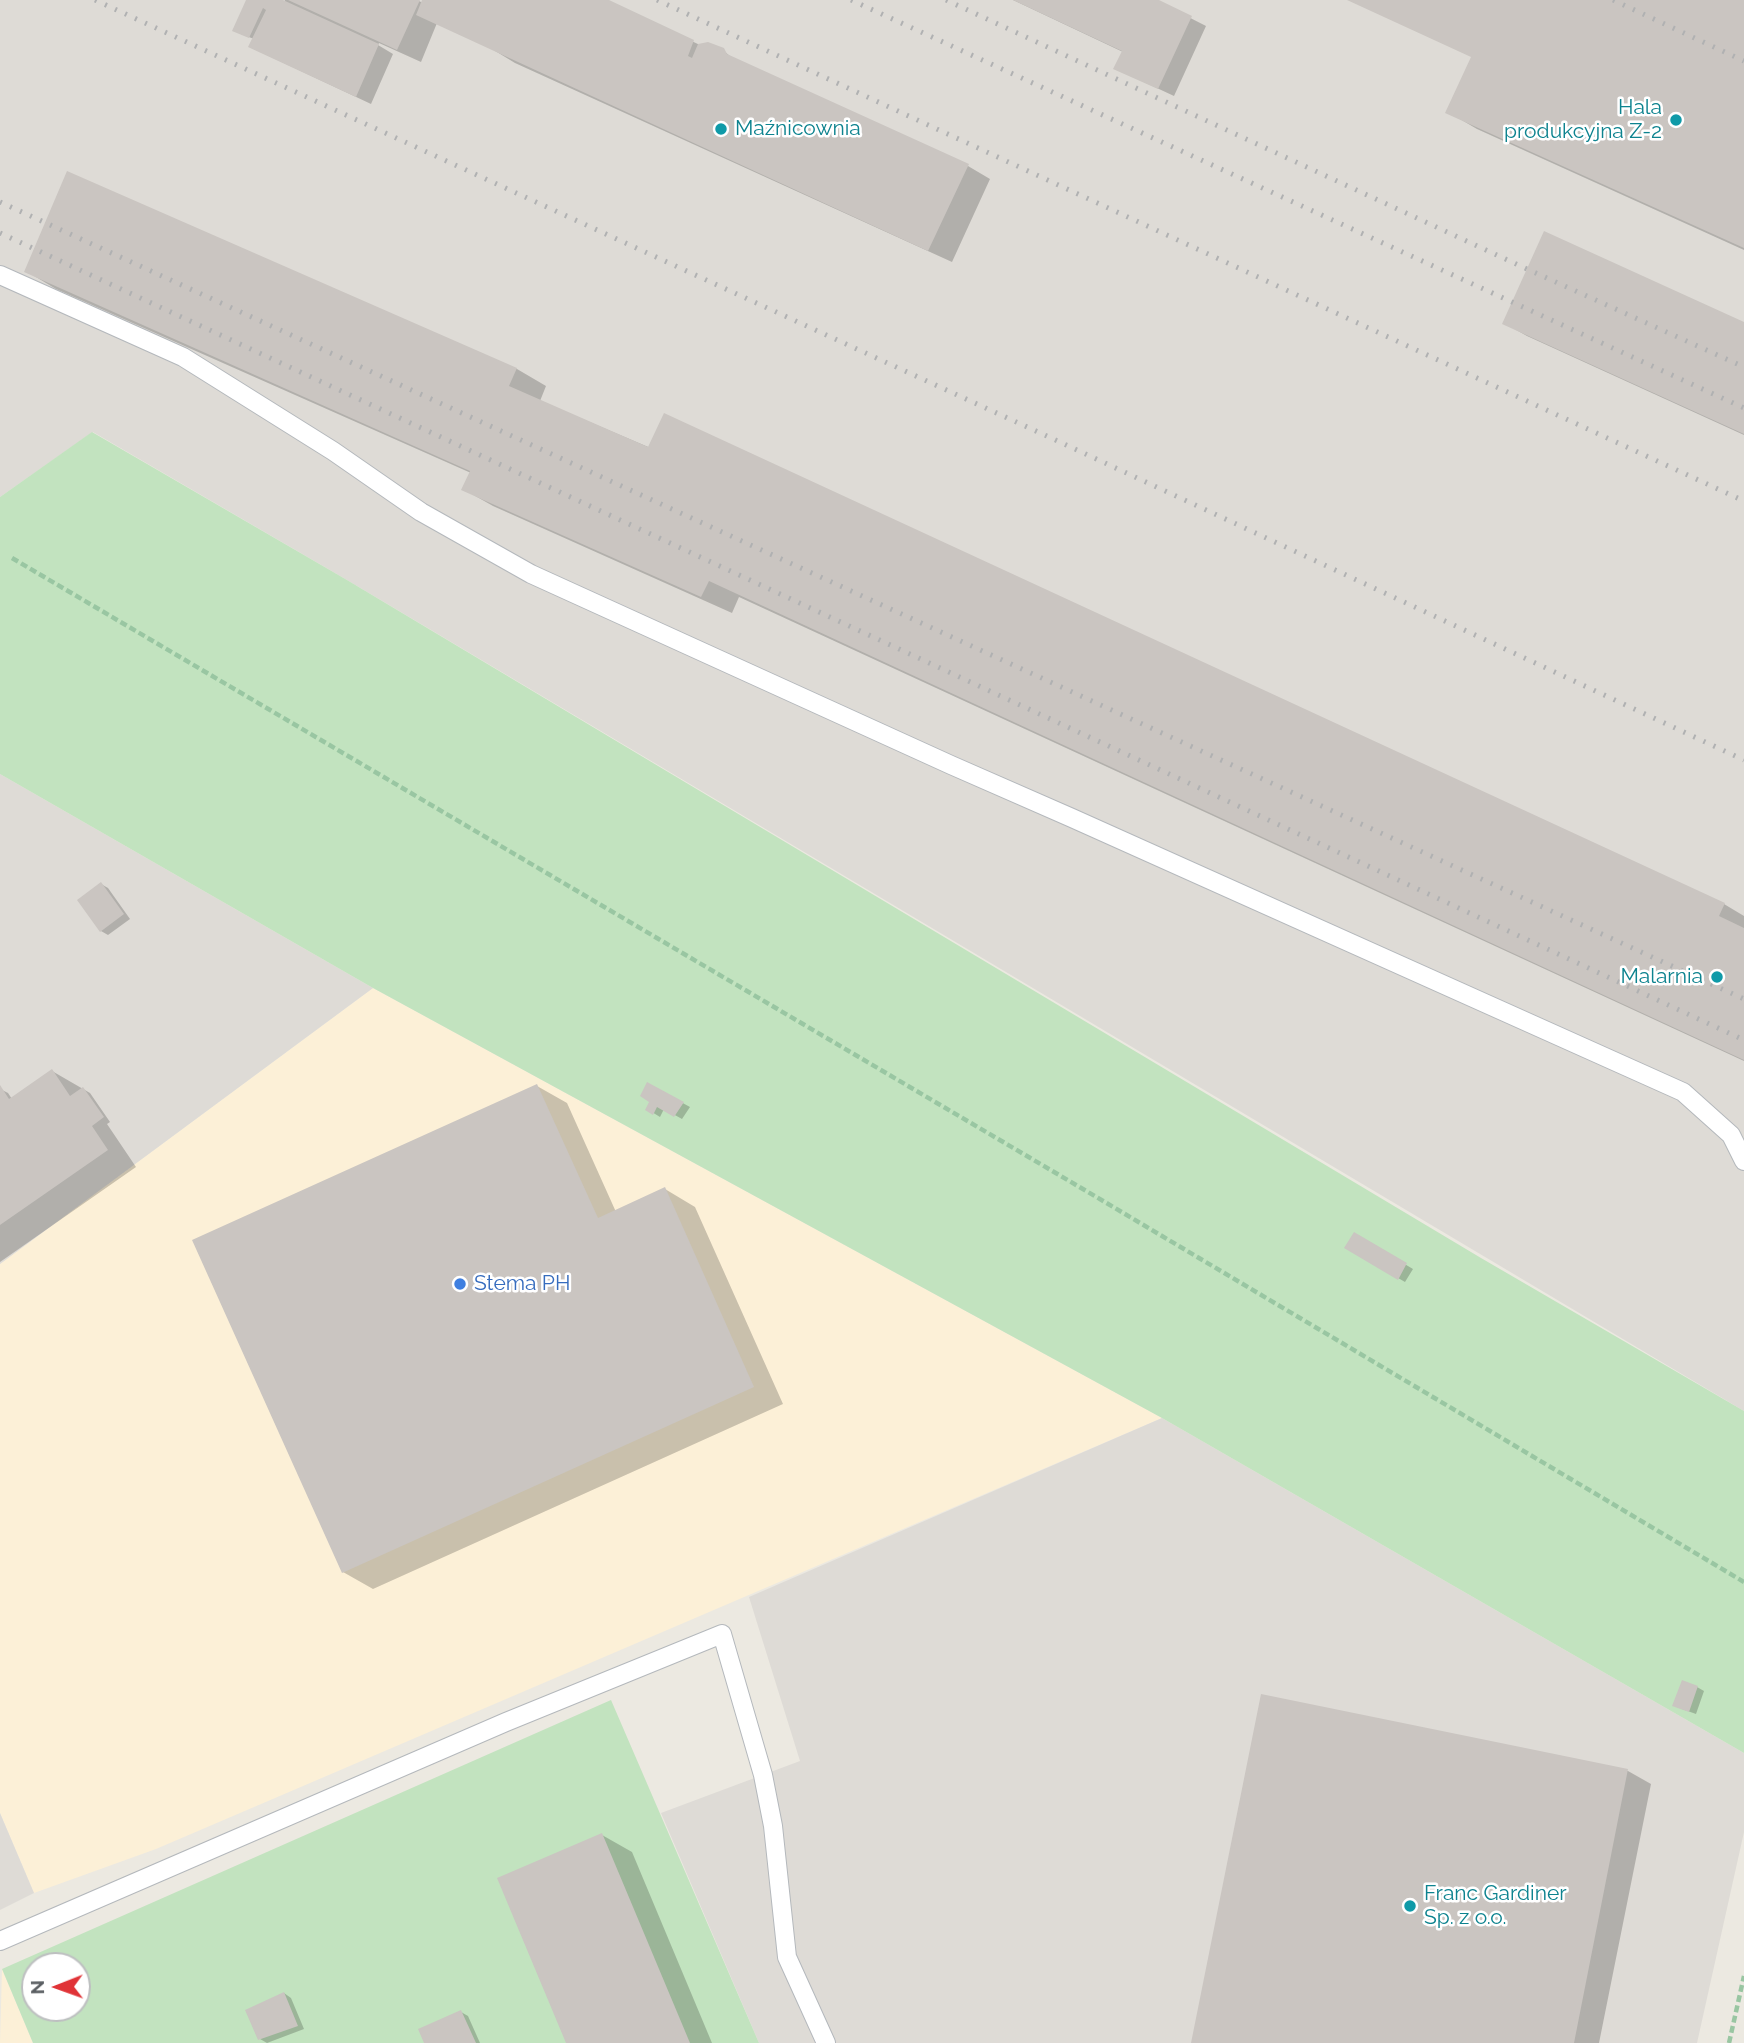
<!DOCTYPE html>
<html>
<head>
<meta charset="utf-8">
<style>
	body { margin:0 }
	#map { position:relative; width:1744px; height:2043px; overflow:hidden; background:#ece9e1; font-family:Raleway,sans-serif }
	canvas { display:block }
	.north { position:absolute; left:21px; top:1952px; width:70px; height:70px; box-sizing:border-box; background:#fff; border:2px solid #bdbfc0; border-radius:50%; rotate:269deg; font-size:19px; font-weight:700; line-height:28px; text-align:center; color:#5a5e62 }
	.north::after { content:''; display:block; margin:auto; width:24px; height:32px; background:#e03337; clip-path:polygon(50% 0,100% 100%,50% 72%,0 100%) }
</style>
</head>
<body>
<div id="map">
<canvas width="1744" height="2043"></canvas>
<div class="north">N</div>
</div>
<script>
const c = document.querySelector('canvas').getContext('2d');
c.lineJoin = 'round';
function paint(path, color) { c.fillStyle = color; c.fill(path, 'evenodd'); }
const poly = rows => new Path2D(rows.map(r => 'M' + r).join(''));
function trace(path, color, width, dash) { c.strokeStyle = color; c.lineWidth = width; c.lineCap = dash ? 'butt' : 'round'; c.setLineDash(dash || []); c.stroke(path); }
function write(font, color, halo, rows, align = 'center') {
  c.font = font + ' Raleway,sans-serif'; c.lineWidth = 5; c.setLineDash([]); c.textBaseline = 'middle'; c.strokeStyle = halo; c.fillStyle = color; for (const [text, x, y, turn = 0] of rows) {
    c.save(); c.translate(x, y); c.rotate((+turn || 0) * Math.PI / 180); c.textAlign = isNaN(turn) ? turn : align; if (halo) c.strokeText(text, 0, 0); c.fillText(text, 0, 0); c.restore();
  }
}
paint(poly([
	[373,988,1162,1418,156,1849,34,1893,0,1813,0,1264],
	[2,1969,33,2043,0,2043]
]), '#fcf0d7');
paint(poly([
	[0,0,1744,0,1744,1411,347,580,93,432,0,497],
	[0,774,373,988,0,1264],
	[1162,1418,1744,1753,1744,1832,1697,2043,759,2043,661,1813,800,1761,749,1597],
	[0,1813,34,1893,0,1910]
]), '#dedbd6');
paint(poly([
	[92,432,347,580,1481,1258,1744,1411,1744,1753,1162,1418,373,988,0,774,0,497],
	[611,1700,759,2043,33,2043,2,1969],
	[35,1966,77,1966,77,2008,35,2008]
]), '#c2e3bf');
paint(poly([
	[248,0,278,0,284,3,285,0,417,0,423,3,425,0,604,0,700,45,723,50,733,59,968,166,990,179,952,262,515,63,492,49,437,23,421,62,379,43,378,45,393,54,371,104,250,47,254,39,241,34],
	[1013,0,1155,0,1206,26,1174,96,1116,69,1123,52],
	[1349,0,1744,0,1744,250,1477,129,1448,112,1473,57],
	[68,173,517,369,546,386,540,401,1724,904,1744,916,1744,1061,739,597,732,613,493,506,463,489,471,473,56,289,26,271],
	[1504,323,1744,324,1744,435,1527,336],
	[101,884,108,888,130,919,108,935,101,931],
	[52,1071,90,1093,110,1122,107,1124,136,1167,0,1262,0,1089,8,1093,12,1099],
	[648,1084,690,1107,682,1119,664,1109,660,1117,647,1109,651,1101],
	[537,1086,567,1103,616,1212,665,1189,695,1207,783,1404,373,1589,343,1572],
	[1354,1234,1413,1269,1405,1282,1346,1248],
	[1697,1687,1704,1691,1696,1714,1682,1709],
	[1262,1696,1628,1771,1651,1784,1599,2043,1193,2043],
	[602,1835,632,1852,712,2043,567,2043],
	[284,1993,291,1998,304,2029,267,2043,260,2039],
	[461,2012,468,2016,480,2043,426,2043]
]), '#0003');
paint(poly([
	[246,0,283,0,379,44,356,97,248,47,266,10,263,8,249,38,232,31],
	[288,0,420,0,397,50],
	[422,0,609,0,694,40,688,56,692,58,698,44,708,42,724,48,727,54,969,164,928,251,416,15],
	[1013,0,1159,0,1192,16,1158,89,1113,69,1122,51],
	[1347,0,1744,0,1744,248,1445,113,1471,57],
	[67,171,517,368,509,386,648,447,664,413,1725,903,1719,916,1744,928,1744,1060,709,581,701,597,461,490,470,471,24,272],
	[1544,231,1744,322,1744,434,1502,324],
	[101,882,124,914,100,932,77,900],
	[52,1069,70,1096,83,1087,104,1117,92,1126,108,1150,0,1225,0,1085,9,1099],
	[647,1082,684,1102,674,1117,657,1107,653,1115,645,1110,649,1102,640,1096],
	[537,1084,598,1218,665,1187,754,1387,342,1573,192,1240],
	[1354,1232,1407,1263,1398,1280,1344,1248],
	[1682,1680,1698,1686,1689,1712,1672,1706],
	[1261,1694,1628,1769,1574,2043,1191,2043],
	[602,1833,690,2043,566,2043,497,1878],
	[284,1992,298,2026,258,2040,245,2010],
	[461,2010,476,2043,424,2043,418,2029]
]), '#cac5c1');
const service = poly([
	[0,275,183,357,333,451,421,512,531,574,951,765,1072,818,1683,1092,1731,1135,1744,1161],
	[0,1941,506,1722,722,1634,763,1775,773,1826,787,1957,826,2043]
]);
trace(service, '#b4b8bc', 20);
trace(poly([
	[12,558,1088,1192,1744,1582],
	[1729,2043,1744,1976]
]), '#99c6a2', 4.5, [7, 3.5]);
trace(service, '#fff', 18);
trace(poly([
	[95,0,1049,437,1744,760],
	[657,0,1744,501],
	[851,0,1744,408],
	[946,0,1527,269,1744,367],
	[1613,0,1744,61],
	[0,202,1744,999],
	[0,233,1744,1040]
]), '#b0b1b2', 5, [2, 9]);
for (const [x, y, r, color] of [
	[1676,120,7,"#0f9aa8"],
	[721,129,7,"#0f9aa8"],
	[1717,977,7,"#0f9aa8"],
	[460,1284,7,"#3f7fe0"],
	[1410,1906,7,"#0f9aa8"]
]) { const dot = new Path2D(); dot.arc(x, y, r, 0, 2 * Math.PI); c.fillStyle = color; c.fill(dot); trace(dot, '#fff', 2.5); }
write('21px', '#0d838f', '#fff', [
	["Hala",1662,108],
	["produkcyjna Z-2",1662,132],
	["Maźnicownia",735,129,"left"],
	["Malarnia",1703,977],
	["Franc Gardiner",1424,1894,"left"],
	["Sp. z o.o.",1424,1918,"left"]
], 'right');
write('21px', '#366cbe', '#fff', [
	["Stema PH",474,1284]
], 'left');
</script>
</body>
</html>
